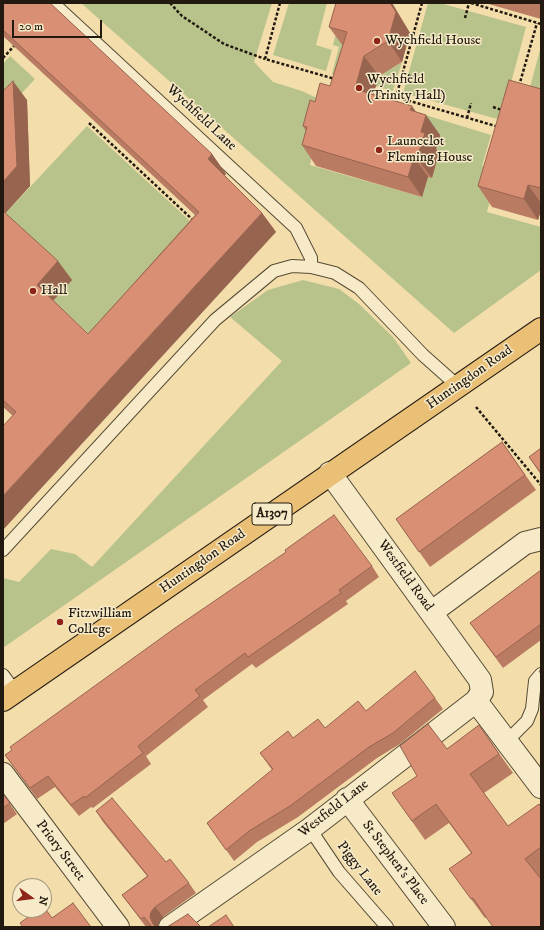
<!DOCTYPE html>
<html>
<head>
<meta charset="utf-8">
<style>
	body { margin:0 }
	#map { position:relative; width:544px; height:930px; overflow:hidden; background:#f3deab; font-family:"IM FELL DW Pica",serif }
	canvas { display:block }
	.frame { position:absolute; inset:0; border:4px solid #221a10; pointer-events:none }
	.north { position:absolute; left:12px; top:878px; width:40px; height:40px; box-sizing:border-box; background:#f7eac8; border:1px solid #a2977e; border-radius:50%; rotate:104deg; font-size:11px; font-weight:700; line-height:16px; text-align:center; color:#221a10 }
	.north::after { content:''; display:block; margin:auto; width:14px; height:18px; background:#8f2418; clip-path:polygon(50% 0,100% 100%,50% 72%,0 100%) }
	.scale { position:absolute; left:12px; top:20px; width:90px; height:18px; box-sizing:border-box; border:2px solid #221a10; border-top:0; padding-left:5px; font-size:12px; line-height:14px; white-space:nowrap; color:#221a10; -webkit-text-stroke:3px #f7eac8; paint-order:stroke }
</style>
</head>
<body>
<div id="map">
<canvas width="544" height="930"></canvas>
<div class="frame"></div>
<div class="north">N</div>
<div class="scale">20 m</div>
</div>
<script>
const c = document.querySelector('canvas').getContext('2d');
c.lineJoin = 'round';
function paint(path, color) { c.fillStyle = color; c.fill(path, 'evenodd'); }
const poly = rows => new Path2D(rows.map(r => 'M' + r).join(''));
function trace(path, color, width, dash) { c.strokeStyle = color; c.lineWidth = width; c.lineCap = dash ? 'butt' : 'round'; c.setLineDash(dash || []); c.stroke(path); }
function write(font, color, halo, rows, align = 'center') {
  c.font = font + ' "IM FELL DW Pica",serif'; c.lineWidth = 3; c.setLineDash([]); c.textBaseline = 'middle'; c.strokeStyle = halo; c.fillStyle = color; for (const [text, x, y, turn = 0] of rows) {
    c.save(); c.translate(x, y); c.rotate((+turn || 0) * Math.PI / 180); c.textAlign = isNaN(turn) ? turn : align; if (halo) c.strokeText(text, 0, 0); c.fillText(text, 0, 0); c.restore();
  }
}
paint(poly([
	[81,3,272,3,254,62,273,82,302,91,323,101,310,165,422,197,428,177,432,178,439,154,409,110,491,135,482,166,498,170,487,212,541,227,541,270,454,333],
	[289,3,327,3,316,45,332,50,326,71,273,55],
	[428,3,440,3,526,27,501,120,403,93],
	[336,33,382,65,392,68,402,62,393,91,332,74,339,47,333,45],
	[541,46,541,94,529,91],
	[10,56,35,79,8,108,3,104,3,64],
	[87,126,203,233,101,345,53,301,71,281,3,216],
	[303,280,339,289,359,304,393,337,411,363,3,648,3,578,19,582,51,549,75,554,92,567,282,361,230,317,268,290]
]), '#b8c28b');
const lane = poly([
	[53,3,296,228,311,258,311,267],
	[3,550,215,320,274,271,292,266,311,267,335,273,359,288,423,355,459,387],
	[3,675,15,691],
	[507,741,527,721,532,709,535,681,541,674],
	[310,829,339,872,387,927]
]);
const street = poly([
	[432,612,525,543,541,539],
	[476,701,541,787],
	[3,774,118,927],
	[347,799,444,927],
	[170,927,310,829,476,701,482,692,480,680,330,473]
]);
const primary = poly([
	[3,700,541,329]
]);
trace(lane, '#564b37', 14);
trace(street, '#564b37', 24);
trace(primary, '#221a10', 24);
trace(poly([
	[170,3,182,16,224,44,265,59],
	[280,3,265,59,335,79],
	[422,3,396,97,499,127],
	[471,3,541,24],
	[465,18,469,3],
	[3,58,14,46],
	[403,74,417,78],
	[519,86,537,23],
	[372,90,396,97,394,104],
	[493,107,502,110],
	[467,118,471,103],
	[89,123,194,221],
	[476,407,541,485]
]), '#221a10', 2.5, [3, 2]);
trace(lane, '#f7eac8', 12);
trace(street, '#f7eac8', 22);
trace(primary, '#eabf76', 22);
paint(poly([
	[3,3,212,154,226,174,224,175,262,213,276,232,13,416,3,407,3,91,27,100,30,186,5,213,72,280,53,301,88,334,195,215,3,36],
	[334,3,392,3,410,33,402,62,379,76,373,94,416,112,440,135,436,149,439,153,432,178,428,177,422,197,316,166,302,145,306,131,303,126,315,102,330,86,343,46,329,27,336,4],
	[485,3,541,3,541,19],
	[541,89,541,210,538,220,492,207,478,186],
	[502,442,536,490,430,567,396,519],
	[541,448,541,475,529,457],
	[372,566,379,577,346,601,348,604,256,668,252,664,203,700,208,707,146,756,151,764,93,808,91,807,79,816,55,787,37,799,5,755],
	[541,570,541,640,503,668,470,623],
	[435,698,443,709,400,744,377,758,298,817,257,842,234,861,207,823,272,770,260,753,293,738,325,728,366,711],
	[479,725,513,773,484,793,508,826,541,807,541,876,485,918,449,869,471,853,449,823,425,840,392,793,417,776,447,749],
	[3,794,17,814,3,824],
	[96,811,166,862,189,883,196,893,163,917,159,922,158,927,146,927,122,895,147,876,103,822]
]), '#ba7b63');
paint(poly([
	[390,3,392,3,410,33,402,62,388,41],
	[364,56,379,76,369,109,355,89],
	[13,81,27,100,30,186,3,216,3,182],
	[412,106,424,123,426,115,440,135,436,149,439,153,432,178,417,158,421,132,410,110],
	[212,154,226,174,221,178,208,159],
	[414,157,428,177,422,197,408,177],
	[528,185,541,203,541,210,538,220,524,199],
	[262,213,276,232,3,530,3,496],
	[58,261,72,280,50,304,37,285],
	[155,907,163,917,159,922,158,927,155,927,153,924,150,917,151,912]
]), '#976450');
const building = poly([
	[3,3,50,3,212,154,208,159,262,213,3,496,3,426,16,412,3,400,3,211,58,261,37,285,88,334,199,212,3,30,3,3],
	[336,3,390,3,396,12,388,41,364,56,355,89,412,106,410,110,426,115,421,132,425,133,417,158,414,157,408,177,302,145,307,127,303,126,310,100,315,102,320,83,330,86,347,32,329,27,336,3],
	[509,80,541,89,541,188,528,185,524,199,478,186,509,80],
	[13,81,17,166,3,182,3,91,13,81],
	[502,442,525,475,419,552,396,519,502,442],
	[541,448,541,473,529,457,541,448],
	[334,515,372,566,339,590,341,593,248,657,245,653,195,690,200,696,138,746,143,753,85,798,84,796,71,805,48,776,30,788,5,755,12,750,10,747,175,628,286,552,285,550,334,515],
	[541,570,541,624,496,657,470,623,541,570],
	[541,670,541,674,539,671,541,670],
	[415,671,435,698,393,733,369,747,290,806,249,831,226,850,207,823,273,769,260,753,288,731,293,738,318,719,325,728,358,701,366,711,415,671],
	[428,724,447,749,479,725,499,754,470,774,508,826,539,804,541,807,541,847,525,859,541,879,541,927,493,927,473,898,471,899,449,869,472,853,436,804,412,821,392,793,417,776,400,746,428,724],
	[3,794,10,803,3,808,3,794],
	[112,798,166,862,170,859,189,883,155,907,151,912,150,917,153,924,156,927,152,927,144,917,141,919,122,895,148,876,96,811,112,798],
	[73,903,91,927,23,927,20,923,38,910,44,910,44,907,52,918,73,903],
	[188,914,201,927,167,927,188,914],
	[226,915,234,927,208,927,226,915]
]);
paint(building, '#d88f73');
trace(building, '#976450', 1);
for (const [x, y, r, color] of [
	[377,41,4,"#8f2418"],
	[359,88,4,"#8f2418"],
	[379,150,4,"#8f2418"],
	[33,291,4,"#8f2418"],
	[60,622,4,"#8f2418"]
]) { const dot = new Path2D(); dot.arc(x, y, r, 0, 2 * Math.PI); c.fillStyle = color; c.fill(dot); trace(dot, '#f7eac8', 1.5); }
for (const [x, y, w] of [
	[272,514,40]
]) { const box = new Path2D(); box.roundRect(x - w / 2, y - 11, w, 22, 3); c.fillStyle = '#f7eac8'; c.fill(box); trace(box, '#221a10', 1); }
write('bold 13px', '#221a10', null, [
	["A1307",272,514]
]);
write('14px', '#221a10', '#f7eac8', [
	["Wychfield House",385,41],
	["Wychfield",367,80],
	["(Trinity Hall)",367,96],
	["Launcelot",387,142],
	["Fleming House",387,158],
	["Hall",41,291],
	["Fitzwilliam",68,614],
	["College",68,630]
], 'left');
write('14px', '#221a10', '#f7eac8', [
	["Wychfield Lane",201,118,43],
	["Huntingdon Road",470,378,-35],
	["Huntingdon Road",203,562,-35],
	["Westfield Road",405,576,54],
	["Westfield Lane",334,809,-38],
	["Priory Street",60,851,53],
	["St Stephen's Place",395,863,53],
	["Piggy Lane",359,869,52]
]);
</script>
</body>
</html>
